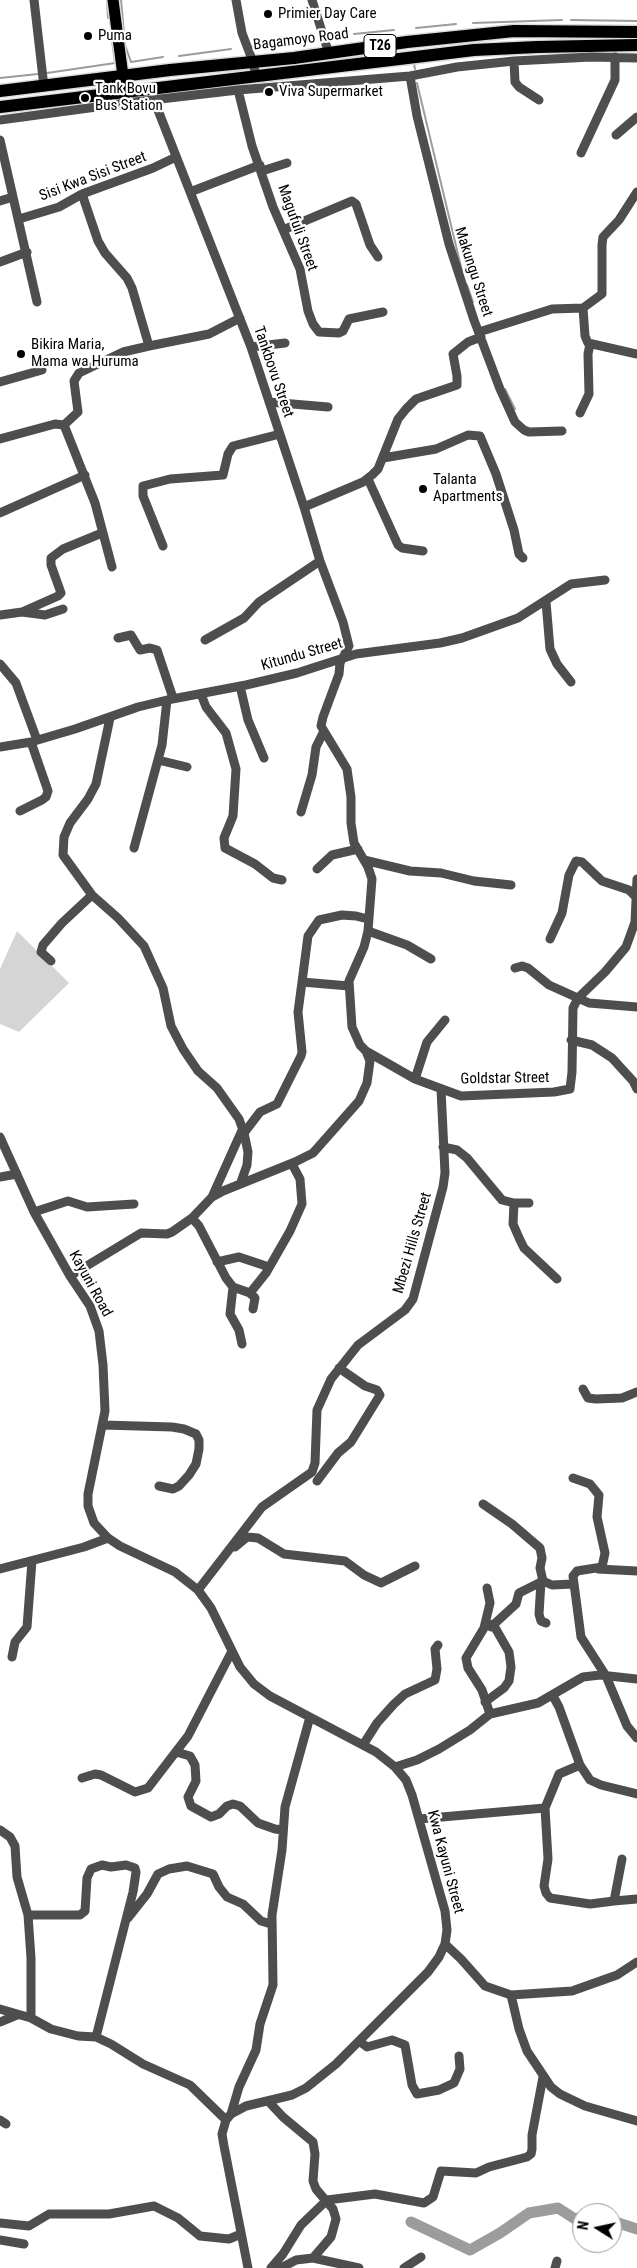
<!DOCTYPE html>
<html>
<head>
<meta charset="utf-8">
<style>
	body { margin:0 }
	#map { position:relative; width:637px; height:2268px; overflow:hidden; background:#fff; font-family:"Roboto Condensed",sans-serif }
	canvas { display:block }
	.north { position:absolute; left:572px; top:2203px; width:50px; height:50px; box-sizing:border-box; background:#fff; border:1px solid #999; border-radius:50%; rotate:280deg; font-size:14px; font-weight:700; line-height:20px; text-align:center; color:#000 }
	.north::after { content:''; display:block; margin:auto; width:18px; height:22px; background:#000; clip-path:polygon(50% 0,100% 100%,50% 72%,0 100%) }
</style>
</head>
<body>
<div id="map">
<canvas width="637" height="2268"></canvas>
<div class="north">N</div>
</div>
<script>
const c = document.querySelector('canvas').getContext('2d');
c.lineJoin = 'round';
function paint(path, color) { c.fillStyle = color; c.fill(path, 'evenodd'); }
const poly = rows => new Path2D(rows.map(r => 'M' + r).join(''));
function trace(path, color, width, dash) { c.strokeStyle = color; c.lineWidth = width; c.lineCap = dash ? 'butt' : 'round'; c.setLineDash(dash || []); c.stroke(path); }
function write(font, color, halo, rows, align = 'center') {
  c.font = font + ' "Roboto Condensed",sans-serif'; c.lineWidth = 4.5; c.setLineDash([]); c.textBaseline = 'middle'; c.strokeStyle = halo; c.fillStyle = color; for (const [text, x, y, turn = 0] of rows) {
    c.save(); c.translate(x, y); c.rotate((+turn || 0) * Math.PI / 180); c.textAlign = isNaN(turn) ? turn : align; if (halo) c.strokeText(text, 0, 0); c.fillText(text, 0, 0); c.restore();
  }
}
paint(poly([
	[17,931,69,983,19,1032,0,1024,0,969]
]), '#d5d5d5');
trace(poly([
	[107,0,108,18],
	[121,0,125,45,131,62,163,57],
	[571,20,637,21],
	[473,23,562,20],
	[416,28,456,24],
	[354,34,394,30],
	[328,37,340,36],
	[251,47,314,39],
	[179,56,231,49],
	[414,64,415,69],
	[402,65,427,62],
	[47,73,115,63,111,32],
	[0,78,38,74],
	[417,83,462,271],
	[467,285,473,302],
	[505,389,515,409]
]), '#9c9c9c', 2);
trace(poly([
	[612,2221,637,2229],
	[411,2222,470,2250,500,2233,529,2213,558,2208,575,2219,582,2217]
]), '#9c9c9c', 11);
const major = poly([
	[113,0,125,91]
]);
const highway = poly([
	[0,91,170,70,294,58,407,42,514,31,637,32],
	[0,107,474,50,537,47,637,45]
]);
trace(major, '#dbdbdb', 14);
trace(highway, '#dbdbdb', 15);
trace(poly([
	[34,0,44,87],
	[236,0,242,33,253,62,256,76],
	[312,0,329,54],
	[514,61,515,82,519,87,539,100],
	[410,76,417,116,449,244,474,320,500,389,515,422,524,430,529,432,562,431],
	[238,90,252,146,273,207,300,269,308,311,313,324,319,332,339,333,343,331,349,319,383,312],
	[154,100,251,347,304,507,320,561,343,622,349,646,340,663,339,674,323,717,321,726,347,769,351,797,351,823,354,843,368,867,372,879,368,931,364,947,349,981,352,1027,360,1045,366,1051,415,1079,461,1096,554,1092,570,1089,572,1072,573,1008,578,998,605,972,626,947,635,922,637,879],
	[0,120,126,103,238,90,410,76,457,67,514,61,591,57,637,58],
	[616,135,637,117],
	[0,140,37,302],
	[581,153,615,80,615,57],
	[262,171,287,163],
	[190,192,260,165],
	[637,192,619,220,603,237,602,245,602,294,583,308,585,336,588,343,637,354],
	[82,194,98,241,105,253,127,278,132,288,149,346,209,334,240,318],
	[0,201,13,197],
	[19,219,59,207,82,194,153,168,176,157],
	[283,230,352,201,356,204,370,245,378,257],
	[0,262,27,252],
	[479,332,552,309,583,308],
	[251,347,285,343],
	[0,382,42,370],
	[269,402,328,407],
	[580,413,589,394,588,354,590,344],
	[64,425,95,503,112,567],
	[64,425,78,412,74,381,79,373,123,352,149,346],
	[0,439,55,424,64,425],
	[383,458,436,449,468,435,480,436,496,474,514,530,519,554,523,558],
	[368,479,398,545,402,548,423,551],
	[304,507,363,482,372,475,378,469,398,419,406,409,416,399,457,385,457,376,453,354,468,342,481,337],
	[0,513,85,475],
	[163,546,143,496,143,486,170,479,223,475,228,454,233,446,280,434],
	[546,602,550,649,557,664,571,682],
	[22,612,45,615,63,609],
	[0,615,22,612,58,596,61,593,51,565,51,558,63,549,102,533],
	[118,638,131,635,140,650,150,648,157,650,173,698],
	[205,640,244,618,259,602,320,561],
	[0,664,16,683,37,740],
	[240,686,248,720,264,758],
	[201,694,206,707,226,733,236,769,233,816,224,838,225,848,255,864,273,878,282,880],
	[110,718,96,784,88,799,70,823,64,837,63,855,92,895,118,918,144,946,163,988,171,1026,183,1049,198,1071,217,1088,239,1119,244,1133,248,1152,247,1165,241,1182],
	[0,747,31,742,75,729,138,707,167,700,246,685,297,673,356,654,440,643,462,638,518,618,571,584,605,580],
	[158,760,187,767],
	[20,811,42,800,46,797,48,791,31,742],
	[301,812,312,775,316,747,324,731],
	[134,848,162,745,167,700],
	[364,860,410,871,441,873,474,881,511,885],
	[317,869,332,855,358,849],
	[368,931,407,945,431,959],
	[550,939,562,913,569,875,576,861,582,862,602,881,629,890,636,897],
	[51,961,41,952,43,945,62,923,92,895],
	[515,968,522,966,528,968,549,985,589,1003,637,1007],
	[302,982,308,936,319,920,342,915,356,916,368,919],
	[571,1040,592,1045,612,1058,633,1081,637,1089],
	[415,1079,427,1042,445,1020],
	[244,1133,260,1112,277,1104,301,1056,302,1052,298,1012,302,982,349,986],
	[0,1137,34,1212,70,1276,90,1306,99,1331,103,1365,105,1411,88,1494,88,1506,94,1523,108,1538,120,1546,175,1572,198,1590,211,1608,240,1667,254,1684,270,1696,376,1752,395,1767,406,1780,412,1795,445,1911,447,1930,445,1944,439,1957,428,1972,336,2064,306,2088,292,2095,246,2106,231,2114,226,2120,222,2134,224,2146,248,2268],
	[443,1147,457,1150,467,1158,502,1200,514,1203,529,1203],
	[0,1177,17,1174],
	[212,1197,243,1128],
	[514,1203,513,1224,520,1240,524,1248,557,1279],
	[34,1212,68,1201,87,1207,134,1204],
	[192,1218,199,1226,226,1278,233,1287,250,1293,255,1298,253,1309],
	[217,1262,239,1257,269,1267],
	[70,1276,141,1233,167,1234,172,1232,192,1218,212,1197,223,1191,295,1162,313,1153,359,1101,367,1083,370,1061,366,1051],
	[233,1287,230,1314,239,1330,242,1344],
	[250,1293,266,1273,290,1231,302,1204,300,1179,292,1164],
	[583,1389,588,1398,596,1399,622,1398,637,1392],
	[103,1425,172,1427,184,1429,196,1434,199,1440,199,1449,196,1464,189,1475,179,1486,173,1489,159,1486],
	[573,1478,590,1484,599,1495,597,1517,605,1553,602,1567,577,1571,573,1576,581,1637,606,1676,627,1726,637,1738],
	[317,1481,338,1453,351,1442,380,1395,377,1390,365,1386,339,1368],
	[483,1504,512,1524,540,1548,542,1558,540,1568,543,1581,552,1585,573,1584],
	[235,1547,247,1537,258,1538,284,1554,345,1561,364,1575,381,1583,415,1566],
	[0,1569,84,1547,108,1538],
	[598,1569,637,1571],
	[541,1582,539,1614,541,1621,546,1623],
	[487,1588,490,1603,484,1628,466,1658,468,1668,482,1690,490,1714],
	[198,1590,262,1507,312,1472,315,1463,317,1410,331,1379,358,1345,405,1310,413,1299,443,1187,445,1173,441,1089],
	[491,1627,516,1604,519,1593,543,1581],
	[12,1657,15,1642,27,1627,32,1561],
	[553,1696,559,1707,580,1765,590,1780,601,1785,637,1794],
	[485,1702,504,1688,509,1681,511,1667,509,1652,493,1624],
	[363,1745,377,1723,394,1704,405,1694,435,1680,437,1669,435,1649,438,1645],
	[176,1752,190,1756,195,1765,196,1781,188,1797,191,1806,211,1817,219,1814,227,1806,233,1804,240,1806,258,1823,275,1829,283,1830],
	[395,1767,417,1760,439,1749,470,1730,490,1714,538,1703,583,1677,600,1675,637,1679],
	[82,1778,95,1774,101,1775,135,1792,148,1788,188,1736,232,1651],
	[545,1808,548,1859,544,1886,546,1893,550,1898,590,1904,614,1901,622,1859],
	[419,1819,545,1808,559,1774,580,1765],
	[0,1830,10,1837,15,1846,17,1877,28,1915,31,1958,31,2018,51,2029,78,2036,96,2037,111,2044,143,2064,190,2085,226,2120],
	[614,1901,637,1899],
	[28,1915,80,1915,85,1911,87,1878,91,1869,102,1865,111,1867,126,1865,135,1868,136,1872,133,1892,96,2037],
	[128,1918,147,1894,158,1874,169,1869,187,1866,213,1874,219,1887,227,1897,243,1904,261,1921,271,1924],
	[445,1944,461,1959,485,1986,511,1995,519,2029,527,2051,551,2087,560,2094,585,2106,637,2121],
	[511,1995,572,1991,617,1975,637,1962],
	[0,2009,31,2018],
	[0,2022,17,2015],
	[359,2041,367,2047,392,2040,405,2045,412,2085,417,2094,439,2090,454,2083,460,2069,459,2056],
	[268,2101,283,2117,313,2142,315,2154,313,2181,316,2189,333,2209,336,2219,331,2237,313,2258],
	[231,2114,239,2087,256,2050,260,2024,273,1985,272,1915,282,1850,285,1807,310,1717],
	[0,2120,6,2124],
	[0,2223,29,2226,49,2214,109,2214,154,2206,178,2218,200,2236,229,2239,241,2234],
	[0,2240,24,2244],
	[271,2268,283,2254,301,2225,327,2200,375,2194,424,2203,433,2197,441,2171,476,2173,489,2167,527,2157,531,2154,532,2149,532,2135,543,2077],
	[281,2268,296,2260,313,2258,359,2268],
	[404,2268,421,2257],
	[555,2268,557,2261]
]), '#4e4e4e', 9);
trace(major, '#000', 11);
trace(highway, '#000', 12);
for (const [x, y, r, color] of [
	[268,14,5,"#000"],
	[88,36,5,"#000"],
	[269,92,5,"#000"],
	[85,98,5,"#000"],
	[21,354,5,"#000"],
	[423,489,5,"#000"]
]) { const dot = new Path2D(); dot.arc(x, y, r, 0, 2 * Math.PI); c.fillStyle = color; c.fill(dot); trace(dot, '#fff', 2); }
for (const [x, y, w] of [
	[380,46,32]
]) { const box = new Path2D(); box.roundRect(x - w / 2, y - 11.5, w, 23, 4); c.fillStyle = '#fff'; c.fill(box); trace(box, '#000', 1); }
write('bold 14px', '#000', null, [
	["T26",380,46]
]);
write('15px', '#000', '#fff', [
	["Primier Day Care",278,14],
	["Puma",98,36],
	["Tank Bovu",95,89],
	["Bus Station",95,106],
	["Viva Supermarket",279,92],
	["Bikira Maria,",31,345],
	["Mama wa Huruma",31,362],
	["Talanta",433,480],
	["Apartments",433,497]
], 'left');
write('15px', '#000', '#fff', [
	["Bagamoyo Road",301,40,-7],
	["Sisi Kwa Sisi Street",93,177,-21],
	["Magufuli Street",297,228,70],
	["Makungu Street",473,272,72],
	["Tankbovu Street",273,372,71],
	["Kitundu Street",302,655,-16],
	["Goldstar Street",505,1079,-1],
	["Mbezi Hills Street",413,1243,-74],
	["Kayuni Road",90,1284,61],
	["Kwa Kayuni Street",445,1862,75]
]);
</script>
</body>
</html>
